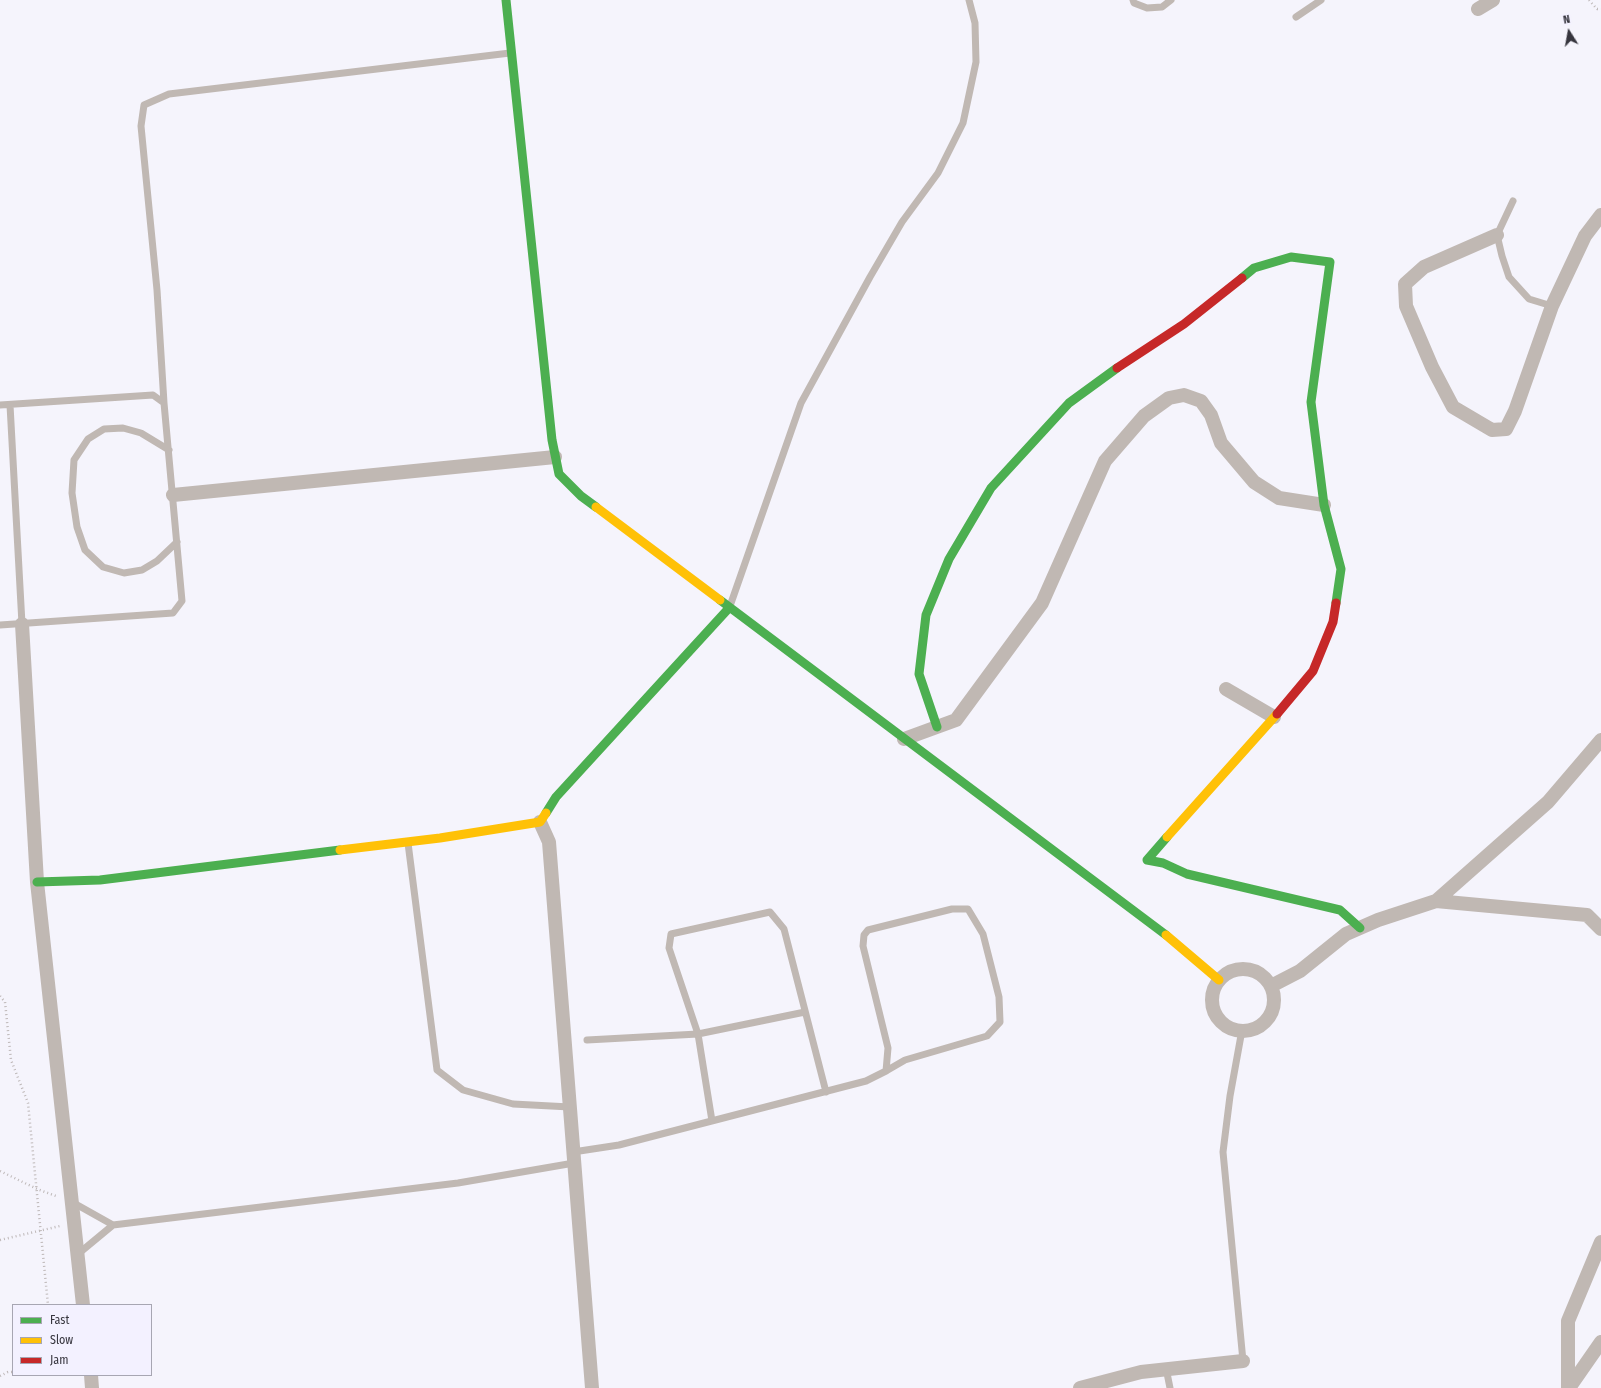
<!DOCTYPE html>
<html>
<head>
<meta charset="utf-8">
<style>
	body { margin:0 }
	#map { position:relative; width:1601px; height:1388px; overflow:hidden; background:#f5f4fc; font-family:"Fira Sans Condensed",sans-serif }
	canvas { display:block }
	.legend { position:absolute; left:12px; top:1304px; width:140px; height:72px; box-sizing:border-box; background:#f3f1ff; border:1px solid #a7a6b2; margin:0; padding:5px 7px; list-style:none; font-size:12px; color:#36353e }
	.legend li { display:flex; align-items:center; gap:8px; height:20px }
	.legend b { width:20px; border:1px solid #a7a6b2 }
	.north { position:absolute; left:1549px; top:12px; width:40px; height:40px; -webkit-text-stroke:3px #f3f1ff; paint-order:stroke; rotate:349deg; font-size:11px; font-weight:700; line-height:16px; text-align:center; color:#36353e }
	.north::after { content:''; display:block; margin:auto; width:14px; height:18px; background:#36353e; clip-path:polygon(50% 0,100% 100%,50% 72%,0 100%) }
</style>
</head>
<body>
<div id="map">
<canvas width="1601" height="1388"></canvas>
<ul class="legend">
<li><b style="height:5px;background:#4caf50"></b>Fast</li>
<li><b style="height:5px;background:#ffc107"></b>Slow</li>
<li><b style="height:5px;background:#c62828"></b>Jam</li>
</ul>
<div class="north">N</div>
</div>
<script>
const c = document.querySelector('canvas').getContext('2d');
c.lineJoin = 'round';
const poly = rows => new Path2D(rows.map(r => 'M' + r).join(''));
function trace(path, color, width, dash) { c.strokeStyle = color; c.lineWidth = width; c.lineCap = dash ? 'butt' : 'round'; c.setLineDash(dash || []); c.stroke(path); }
trace(poly([
	[1589,0,1597,9,1601,9],
	[0,996,5,1002,11,1060,28,1103,48,1305],
	[0,1171,37,1189,56,1196],
	[0,1240,60,1226],
	[0,1376,8,1372,13,1372]
]), '#beb8b8', 2.5, [1, 3]);
trace(poly([
	[1133,0,1134,3,1147,8,1162,7,1171,0],
	[1296,17,1321,0],
	[1513,201,1497,235,1502,256,1509,277,1529,299,1552,306],
	[164,403,157,290,141,126,144,105,169,94,510,53],
	[0,405,153,395,164,403,182,601,173,613,0,625],
	[10,405,22,624],
	[169,450,141,433,123,428,104,429,88,439,74,460,72,493,77,527,85,550,103,567,124,573,142,570,157,561,177,542],
	[730,606,801,403,870,277,902,222,938,173,963,123,976,62,975,23,969,0],
	[408,843,437,1070,463,1090,513,1104,570,1107],
	[1242,1030,1230,1096,1223,1152,1243,1361],
	[587,1040,698,1034,805,1012],
	[712,1121,698,1034,669,948,671,934,770,912,784,929,826,1092],
	[573,1152,619,1145,866,1081,886,1071,905,1060,987,1036,1000,1022,999,997,983,934,968,909,952,909,868,930,864,935,863,946,888,1048,886,1071],
	[72,1202,113,1225,458,1183,574,1163],
	[78,1254,113,1225],
	[1166,1368,1170,1388]
]), '#c0b8b3', 7);
trace(poly([
	[1478,9,1493,0],
	[1497,235,1424,267,1405,284,1406,306,1432,367,1453,407,1492,430,1506,429,1515,411,1552,306,1585,236,1601,215],
	[173,495,555,457],
	[22,624,37,882,83,1305],
	[1226,689,1274,717],
	[904,739,956,720,1042,603,1105,461,1144,416,1169,398,1184,395,1201,401,1211,415,1221,443,1254,482,1279,498,1324,505],
	[540,822,549,842,592,1388],
	[1436,901,1548,802,1601,740],
	'1212 1000a31 31 0 1 1 62 0a31 31 0 1 1-62 0Z',
	[1271,986,1300,971,1346,934,1378,920,1436,901,1587,915,1601,929],
	[91,1375,92,1388],
	[1080,1388,1141,1372,1243,1361],
	[1568,1388,1568,1321,1601,1242],
	[1569,1388,1601,1342]
]), '#c0b8b3', 14);
trace(poly([
	[506,0,552,440,559,474,581,496,596,507],
	[1242,278,1254,268,1291,257,1330,262,1311,402,1324,505,1341,569,1336,603],
	[720,600,1166,935],
	[937,727,919,674,926,615,949,559,991,488,1069,403,1117,368],
	[546,813,556,797,729,608],
	[1167,837,1147,860,1163,863,1187,874,1340,910,1360,928],
	[37,882,100,880,340,850]
]), '#4caf50', 9);
trace(poly([
	[596,507,720,600],
	[1167,837,1277,714],
	[340,850,440,838,540,822,546,813],
	[1166,935,1219,980]
]), '#ffc107', 9);
trace(poly([
	[1117,368,1184,324,1242,278],
	[1277,714,1313,671,1333,622,1336,603]
]), '#c62828', 9);
</script>
</body>
</html>
